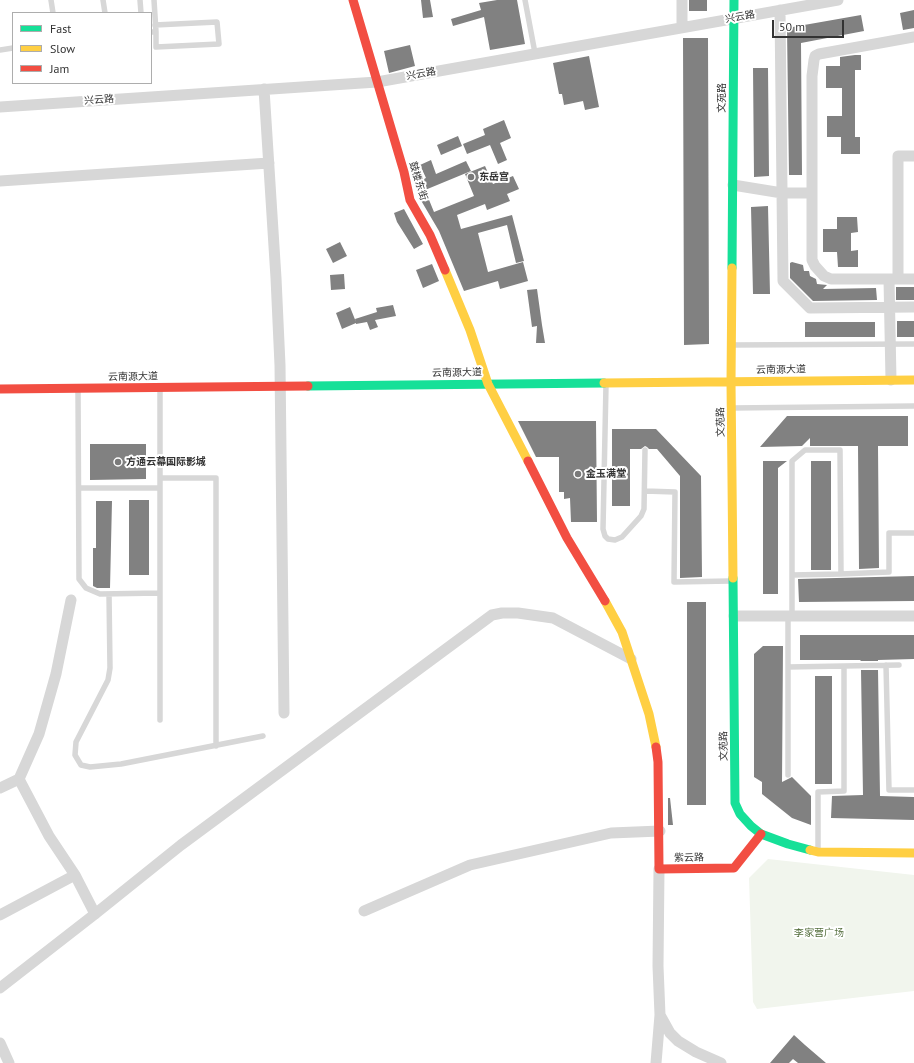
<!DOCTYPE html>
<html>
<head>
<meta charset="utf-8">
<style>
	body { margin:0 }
	#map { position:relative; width:914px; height:1063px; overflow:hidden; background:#fff; font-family:"PT Sans",sans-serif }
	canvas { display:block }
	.legend { position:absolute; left:12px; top:12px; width:140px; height:72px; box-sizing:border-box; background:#fff; border:1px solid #adadad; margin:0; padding:5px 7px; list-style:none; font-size:12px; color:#333 }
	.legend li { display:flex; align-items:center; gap:8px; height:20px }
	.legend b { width:20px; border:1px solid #adadad }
	.scale { position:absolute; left:772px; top:20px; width:72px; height:18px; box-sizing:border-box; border:2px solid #333; border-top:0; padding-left:5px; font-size:12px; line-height:14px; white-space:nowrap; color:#333; -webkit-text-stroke:3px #fff; paint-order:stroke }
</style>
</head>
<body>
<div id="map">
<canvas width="914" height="1063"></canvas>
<ul class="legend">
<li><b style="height:5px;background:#16e098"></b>Fast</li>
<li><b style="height:5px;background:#ffcf43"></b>Slow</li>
<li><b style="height:5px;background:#f24e42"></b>Jam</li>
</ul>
<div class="scale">50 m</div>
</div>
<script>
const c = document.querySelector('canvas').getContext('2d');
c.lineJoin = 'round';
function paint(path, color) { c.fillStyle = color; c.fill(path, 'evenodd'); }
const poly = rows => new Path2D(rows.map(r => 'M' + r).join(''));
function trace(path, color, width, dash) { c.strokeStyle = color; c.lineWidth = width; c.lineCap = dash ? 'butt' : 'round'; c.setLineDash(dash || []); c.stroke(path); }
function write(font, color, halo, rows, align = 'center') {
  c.font = font + ' "PT Sans","Noto Sans SC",sans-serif'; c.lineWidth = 4; c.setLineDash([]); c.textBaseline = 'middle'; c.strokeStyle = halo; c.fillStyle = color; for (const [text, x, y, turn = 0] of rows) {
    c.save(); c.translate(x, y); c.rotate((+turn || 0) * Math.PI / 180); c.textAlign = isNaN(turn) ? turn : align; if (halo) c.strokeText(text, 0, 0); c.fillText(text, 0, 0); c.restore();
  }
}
paint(poly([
	[768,859,914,875,914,991,757,1009,753,1002,749,878]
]), '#f1f5ed');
paint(poly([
	[421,0,430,0,433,17,423,18],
	[497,0,517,0,525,44,490,50,484,17,453,26,451,19,481,10,479,3],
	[689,0,707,0,707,11,689,11],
	[914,10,914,28,903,30,900,13],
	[861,15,864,31,801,43,802,175,789,175,787,28],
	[683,38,708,38,709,344,684,345],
	[410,45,415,66,389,73,384,51],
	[855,55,861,55,861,70,855,70,855,137,860,137,860,154,841,154,841,137,827,137,827,116,842,116,842,88,826,88,826,66,840,66,840,57],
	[589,56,599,107,585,110,583,101,564,105,562,94,559,94,553,63],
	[753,68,768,68,769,176,754,177],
	[504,120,511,138,500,143,507,160,498,164,490,145,467,154,463,144,485,135,483,129],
	[458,136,462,146,441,155,437,145],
	[431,160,436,174,466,161,471,171,425,190,434,212,474,196,465,174,485,166,493,184,513,176,519,189,507,194,510,201,487,210,485,204,457,215,461,229,512,215,524,261,516,263,507,225,478,233,488,272,523,262,528,281,500,289,498,281,464,291,439,231,419,197,416,182,426,178,420,165],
	[768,206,770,294,753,294,751,207],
	[404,209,423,244,414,249,397,222,394,213],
	[837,217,857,217,858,232,851,233,851,251,858,250,858,267,838,267,837,252,823,252,823,229,837,229],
	[340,242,347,256,333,263,326,249],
	[792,262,803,265,804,271,809,271,810,276,816,279,817,284,827,285,823,289,876,288,877,300,813,301,790,278,790,263],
	[432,264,439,281,423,288,416,270],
	[344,274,345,289,331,290,330,275],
	[896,287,914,287,914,300,896,300],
	[537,289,542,325,545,343,536,343,537,326,532,327,527,290],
	[393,305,396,316,375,320,378,327,370,330,367,322,356,324,356,323,342,329,336,313,350,307,356,322,355,319,377,312,376,308],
	[897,321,914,321,914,337,897,337],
	[805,322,875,322,875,337,805,337],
	[787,416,908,416,908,446,878,446,879,568,859,569,858,446,810,446,810,438,802,446,760,447],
	[518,421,596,421,597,522,571,522,570,498,564,499,564,492,559,492,559,457,536,457],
	[612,429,656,429,701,476,702,577,680,578,680,476,657,449,649,449,647,447,645,446,641,449,630,449,630,506,612,506],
	[90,444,146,444,146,479,90,480],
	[763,461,787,461,778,468,778,594,763,594],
	[811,461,831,461,831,570,811,570],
	[129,500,149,500,149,575,129,575],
	[96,501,112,501,110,588,97,588,93,586,93,548,96,548],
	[914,576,914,601,799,602,798,579],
	[687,602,706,602,706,805,687,805],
	[800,635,914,635,914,659,878,660,878,661,861,661,860,660,800,660],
	[763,646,783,646,782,782,792,777,811,796,811,825,792,818,762,794,762,782,754,777,754,654],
	[861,670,878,670,880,796,914,797,914,820,831,818,832,796,863,795],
	[815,676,832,676,832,784,815,784],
	[668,798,670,798,673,825,668,825],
	[794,1035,805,1045,826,1063,798,1063,793,1059,789,1063,770,1063]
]), '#818181');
trace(poly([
	[51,0,53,13],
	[103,0,105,13],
	[140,0,141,13],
	[525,0,535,53],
	[155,25,217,22,219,44,156,47,156,32],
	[151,32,156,32,154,0],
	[0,50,13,48],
	[732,345,914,344],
	[606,385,603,529,605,536,608,539,615,540,622,537,641,516,644,509,645,450],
	[160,390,160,720],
	[78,391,79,579,86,588,100,594,160,593],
	[732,408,914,406],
	[160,478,216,478,216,746],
	[79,488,160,488],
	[645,491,675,492,674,582,731,581],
	[841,574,792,575,792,461,805,450,840,450,841,574,889,572,889,533,914,533],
	[792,575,792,616],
	[109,594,110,668,108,680,76,742,75,755,81,765,90,767,121,764,263,736],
	[788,616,788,775],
	[886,665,889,790,914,790],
	[788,667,899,665],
	[818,850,818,792,844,791,844,666]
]), '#d7d7d7', 5.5);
trace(poly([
	[682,0,682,27],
	[780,10,783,281,810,308,914,307],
	[914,37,819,54,815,56,814,60,812,76,812,260,815,266,824,276,831,279,914,279],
	[264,89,276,278,280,365,284,713],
	[0,107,377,82,838,0],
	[0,181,269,163],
	[733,185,782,193,812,193],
	[889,279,891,380],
	[898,279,898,156,914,156],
	[734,616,914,616],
	[19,779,39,734,56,674,71,600],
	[0,788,19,779,49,836,75,875,95,914],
	[364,911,470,865,611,833,660,831],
	[0,915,75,875],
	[0,988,95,914,181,845,492,615,502,613,518,613,553,618,631,659],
	[660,1015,670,1033,678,1041,696,1052,721,1063],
	[0,1043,9,1063],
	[656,1063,660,1015,658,966,659,869]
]), '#d7d7d7', 11);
trace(poly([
	[732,268,734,0],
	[308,386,604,383],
	[733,578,735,803,740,814,751,826,761,834,788,844,810,850]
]), '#16e098', 9);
trace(poly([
	[732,268,731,382,733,578],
	[445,270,470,330,488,384,528,461],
	[604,383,914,380],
	[605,601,622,632,649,714,656,747],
	[810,850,818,852,914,853]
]), '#ffcf43', 9);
trace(poly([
	[353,0,404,172,410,200,430,235,445,270],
	[0,389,308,386],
	[528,461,567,538,605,601],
	[656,747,658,762,659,869,734,868,761,834]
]), '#f24e42', 9);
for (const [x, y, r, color] of [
	[471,177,4,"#7a7a7a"],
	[118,462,4,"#7a7a7a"],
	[578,474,4,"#7a7a7a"]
]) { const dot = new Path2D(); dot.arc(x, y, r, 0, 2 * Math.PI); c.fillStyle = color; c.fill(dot); trace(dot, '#fff', 1.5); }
write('10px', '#333', '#fff', [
	["兴云路",740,17,-10],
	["兴云路",421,74,-10],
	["文苑路",722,98,-90],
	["兴云路",99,100,-4],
	["鼓楼东街",418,181,73],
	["云南源大道",781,370,-1],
	["云南源大道",457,373,-1],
	["云南源大道",133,377,-1],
	["文苑路",721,422,-91],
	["文苑路",724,746,-91],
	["紫云路",689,858,-1]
]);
write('bold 10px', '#333', '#fff', [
	["东岳宫",479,177],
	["方通云幕国际影城",126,462],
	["金玉满堂",586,474]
], 'left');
write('10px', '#56703f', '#fff', [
	["李家营广场",819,933]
]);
</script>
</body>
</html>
